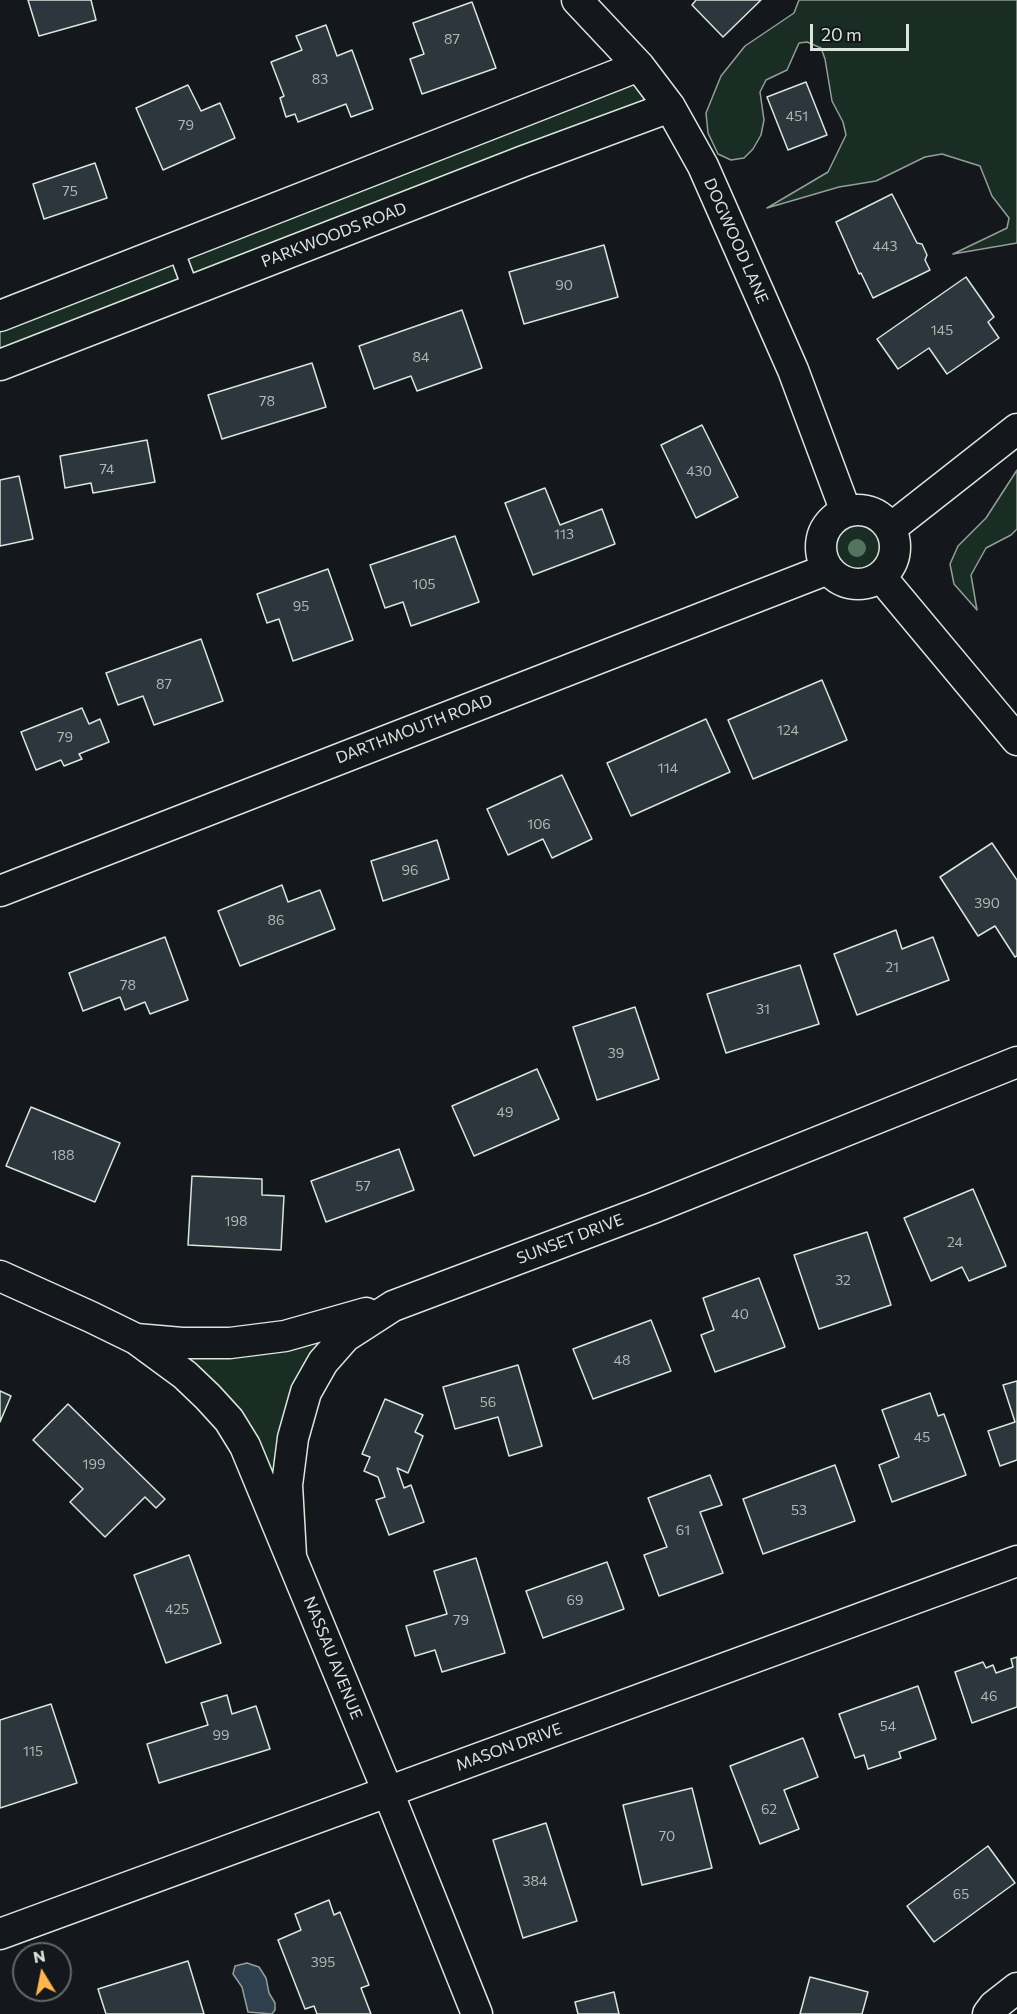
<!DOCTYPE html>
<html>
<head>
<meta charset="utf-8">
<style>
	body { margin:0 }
	#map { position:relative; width:1017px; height:2014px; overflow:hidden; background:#14181c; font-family:Commissioner,sans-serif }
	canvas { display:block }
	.north { position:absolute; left:12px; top:1942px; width:60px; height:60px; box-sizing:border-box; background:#14181c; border:2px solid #626a69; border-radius:50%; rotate:350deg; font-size:16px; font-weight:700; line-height:24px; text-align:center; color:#d8e6dc }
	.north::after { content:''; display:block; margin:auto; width:21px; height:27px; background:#ffb74d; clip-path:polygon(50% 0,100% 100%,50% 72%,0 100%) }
	.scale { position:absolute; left:810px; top:24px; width:99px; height:27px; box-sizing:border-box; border:3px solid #d8e6dc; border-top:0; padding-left:8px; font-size:18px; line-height:21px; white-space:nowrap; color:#d8e6dc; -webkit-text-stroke:4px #14181c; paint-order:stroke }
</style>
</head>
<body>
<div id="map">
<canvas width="1017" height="2014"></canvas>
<div class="north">N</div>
<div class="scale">20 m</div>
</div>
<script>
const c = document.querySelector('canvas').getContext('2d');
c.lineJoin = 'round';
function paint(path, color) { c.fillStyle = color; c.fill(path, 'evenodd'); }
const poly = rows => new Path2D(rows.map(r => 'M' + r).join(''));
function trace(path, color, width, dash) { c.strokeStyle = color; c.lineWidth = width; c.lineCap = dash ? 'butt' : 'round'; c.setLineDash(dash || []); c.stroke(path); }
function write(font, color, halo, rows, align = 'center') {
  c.font = font + ' Commissioner,sans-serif'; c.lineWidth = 4.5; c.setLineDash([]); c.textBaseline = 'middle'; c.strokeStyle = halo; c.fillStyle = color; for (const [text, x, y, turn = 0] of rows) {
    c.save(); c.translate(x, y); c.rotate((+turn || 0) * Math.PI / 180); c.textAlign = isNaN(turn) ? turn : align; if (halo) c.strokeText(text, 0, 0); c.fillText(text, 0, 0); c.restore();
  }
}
const green = poly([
	[799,0,1017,0,1017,243,953,254,1007,228,1009,218,992,196,980,166,942,154,925,157,876,181,839,187,767,208,828,172,846,135,843,122,832,101,825,59,821,48,807,42,799,43,787,70,766,80,760,92,764,120,761,135,753,149,744,158,731,160,718,154,708,133,706,113,721,76,745,46,794,13,799,0],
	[639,66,670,107,0,366,0,316,639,66],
	[1017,470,1017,529,1011,535,986,548,971,575,977,610,954,584,950,564,958,546,986,518,1017,470],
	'821 547a37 37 0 1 1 74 0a37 37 0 1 1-74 0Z',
	[393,1306,306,1392,291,1556,245,1446,185,1375,182,1343,393,1306]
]);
paint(green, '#1a2d24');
trace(green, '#939e99', 1.5);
const water = poly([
	[247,1963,259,1967,266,1978,269,1993,275,2003,275,2010,272,2014,248,2012,242,1987,233,1974,235,1966,247,1963]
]);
paint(water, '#2f3f4d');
trace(water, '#939e99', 1.5);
const building = poly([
	[28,0,91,0,96,20,39,36,28,0],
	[696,0,761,0,723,37,692,5,696,0],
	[472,2,496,68,422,94,410,59,424,54,413,23,472,2],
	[326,25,337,56,352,50,373,109,351,117,346,104,298,122,295,114,286,117,280,98,284,96,271,62,302,50,296,36,326,25],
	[806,82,827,135,788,150,767,97,806,82],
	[188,85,201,111,220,103,235,138,163,170,136,108,188,85],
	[95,163,107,198,44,219,33,184,95,163],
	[892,194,917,243,922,244,927,255,925,260,930,270,873,298,861,273,859,274,836,222,892,194],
	[604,245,618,297,524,324,509,272,604,245],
	[966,277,994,317,988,322,999,338,947,374,929,348,898,369,877,339,966,277],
	[462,310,482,368,417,391,411,376,374,389,359,346,462,310],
	[312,363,326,407,222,439,208,395,312,363],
	[702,425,738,497,696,518,661,445,702,425],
	[147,440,155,482,93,493,91,483,65,488,60,456,147,440],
	[19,476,33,539,0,546,0,480,19,476],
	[545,488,560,525,602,509,615,544,533,575,505,503,545,488],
	[455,536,479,602,411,626,403,602,385,608,370,565,455,536],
	[328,569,353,640,293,661,279,619,267,623,257,594,328,569],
	[201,639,223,701,154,725,143,696,118,705,106,673,201,639],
	[822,680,847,740,753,779,728,720,822,680],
	[82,708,89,724,100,719,109,742,79,754,82,759,64,766,61,760,36,770,21,732,82,708],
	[706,719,730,772,631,816,607,763,706,719],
	[562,775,592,839,552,858,543,839,508,855,487,809,562,775],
	[437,840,449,879,383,901,371,861,437,840],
	[992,843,1017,880,1017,956,1015,957,995,926,978,936,940,877,992,843],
	[282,885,288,902,320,890,335,929,240,966,218,911,282,885],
	[896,930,902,949,933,937,949,980,857,1015,834,954,896,930],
	[165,937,188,1000,150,1014,145,1002,125,1010,120,997,83,1011,69,973,165,937],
	[800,965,819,1024,726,1053,707,994,800,965],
	[635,1007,659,1079,597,1100,573,1027,635,1007],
	[537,1069,559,1119,474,1156,452,1106,537,1069],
	[31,1107,120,1143,95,1202,6,1166,31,1107],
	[399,1149,414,1190,326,1222,311,1181,399,1149],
	[192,1176,262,1179,262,1195,284,1196,281,1250,188,1245,192,1176],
	[973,1189,1006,1266,969,1281,962,1267,931,1281,904,1218,973,1189],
	[867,1232,891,1305,819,1329,794,1255,867,1232],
	[759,1278,785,1347,715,1372,701,1335,714,1330,703,1298,759,1278],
	[651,1320,671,1371,593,1399,573,1349,651,1320],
	[518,1365,542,1446,509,1456,498,1417,455,1429,443,1387,518,1365],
	[1017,1381,1017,1460,1000,1466,988,1431,1015,1422,1003,1385,1017,1381],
	[0,1391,11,1396,0,1422,0,1391],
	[930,1393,938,1416,944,1414,966,1475,892,1502,879,1465,899,1457,882,1410,930,1393],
	[385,1399,423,1415,415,1432,423,1436,408,1473,397,1468,404,1488,411,1485,424,1522,389,1535,376,1500,385,1497,378,1477,364,1471,370,1457,362,1454,385,1399],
	[68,1404,165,1499,156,1508,145,1497,105,1537,70,1502,83,1489,33,1440,68,1404],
	[835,1465,855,1521,763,1554,743,1499,835,1465],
	[710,1475,722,1505,700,1512,723,1573,659,1596,644,1555,667,1547,648,1498,710,1475],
	[189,1555,221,1643,166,1663,134,1575,189,1555],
	[476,1558,505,1653,442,1672,435,1650,415,1656,406,1626,447,1614,434,1571,476,1558],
	[607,1562,624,1609,543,1638,526,1591,607,1562],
	[1017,1657,1017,1707,972,1723,955,1672,983,1662,986,1668,993,1665,996,1673,1013,1667,1011,1659,1017,1657],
	[918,1686,936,1739,899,1752,901,1758,868,1769,864,1755,855,1758,839,1714,918,1686],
	[227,1695,232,1714,256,1706,270,1749,159,1783,147,1744,208,1725,201,1703,227,1695],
	[51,1704,77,1783,0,1808,0,1720,51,1704],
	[803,1738,818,1777,784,1790,799,1829,760,1844,730,1766,803,1738],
	[692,1788,712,1868,642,1885,623,1805,692,1788],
	[546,1823,577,1921,523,1938,493,1840,546,1823],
	[988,1846,1015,1883,934,1942,907,1906,988,1846],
	[329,1900,334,1915,340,1912,369,1985,361,1988,371,2014,317,2014,314,2006,305,2009,278,1940,301,1930,295,1914,329,1900],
	[188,1961,204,2014,106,2014,98,1989,188,1961],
	[810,1977,868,1992,862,2014,800,2014,810,1977],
	[614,1992,619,2014,578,2014,575,2002,614,1992]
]);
paint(building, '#2c363c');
trace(building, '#d8e6dc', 1.5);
const service = poly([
	[175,247,191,290]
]);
const minor = poly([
	[577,0,639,66,670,107,703,166,793,370,846,512],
	[0,316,639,66],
	[0,365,524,161,670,107],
	'821 547a37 37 0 1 1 74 0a37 37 0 1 1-74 0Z',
	[891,528,1017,429],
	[881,577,1017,740],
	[0,891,828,569],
	[0,1276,91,1317,136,1339,182,1343,230,1343,285,1336,366,1313],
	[136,1339,185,1375,208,1397,229,1420,245,1446,388,1792,477,2014],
	[291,1556,287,1485,293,1438,306,1392,323,1362,345,1337,393,1306,653,1208,1017,1062],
	[0,1934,1017,1561],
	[988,2014,994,2006,1017,1988]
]);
trace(service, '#d8e6dc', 18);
trace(minor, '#d8e6dc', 33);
trace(service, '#14181c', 15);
trace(minor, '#14181c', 30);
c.fillStyle = '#55745f';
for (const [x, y] of [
	[857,548]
]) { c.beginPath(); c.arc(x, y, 9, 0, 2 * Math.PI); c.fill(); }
write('14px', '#adbab4', null, [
	["87",452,39],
	["83",320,79],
	["451",797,116],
	["79",186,125],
	["75",70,191],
	["443",885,246],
	["90",564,285],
	["145",942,330],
	["84",421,357],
	["78",267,401],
	["74",107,469],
	["430",699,471],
	["113",564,534],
	["105",424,584],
	["95",301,606],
	["87",164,684],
	["124",788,730],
	["79",65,737],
	["114",668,768],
	["106",539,824],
	["96",410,870],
	["390",987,903],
	["86",276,920],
	["21",892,967],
	["78",128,985],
	["31",763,1009],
	["39",616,1053],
	["49",505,1112],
	["188",63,1155],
	["57",363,1186],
	["198",236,1221],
	["24",955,1242],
	["32",843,1280],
	["40",740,1314],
	["48",622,1360],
	["56",488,1402],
	["45",922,1437],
	["199",94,1464],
	["53",799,1510],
	["61",683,1530],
	["69",575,1600],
	["425",177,1609],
	["79",461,1620],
	["46",989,1696],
	["54",888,1726],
	["99",221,1735],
	["115",33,1751],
	["62",769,1809],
	["70",667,1836],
	["384",535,1881],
	["65",961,1894],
	["395",323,1962]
]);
write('16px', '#d8e6dc', '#14181c', [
	["PARKWOODS ROAD",334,235,-21],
	["DOGWOOD LANE",736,241,66],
	["DARTHMOUTH ROAD",414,729,-21],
	["SUNSET DRIVE",570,1239,-21],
	["NASSAU AVENUE",333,1658,68],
	["MASON DRIVE",509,1747,-20]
]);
</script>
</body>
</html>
